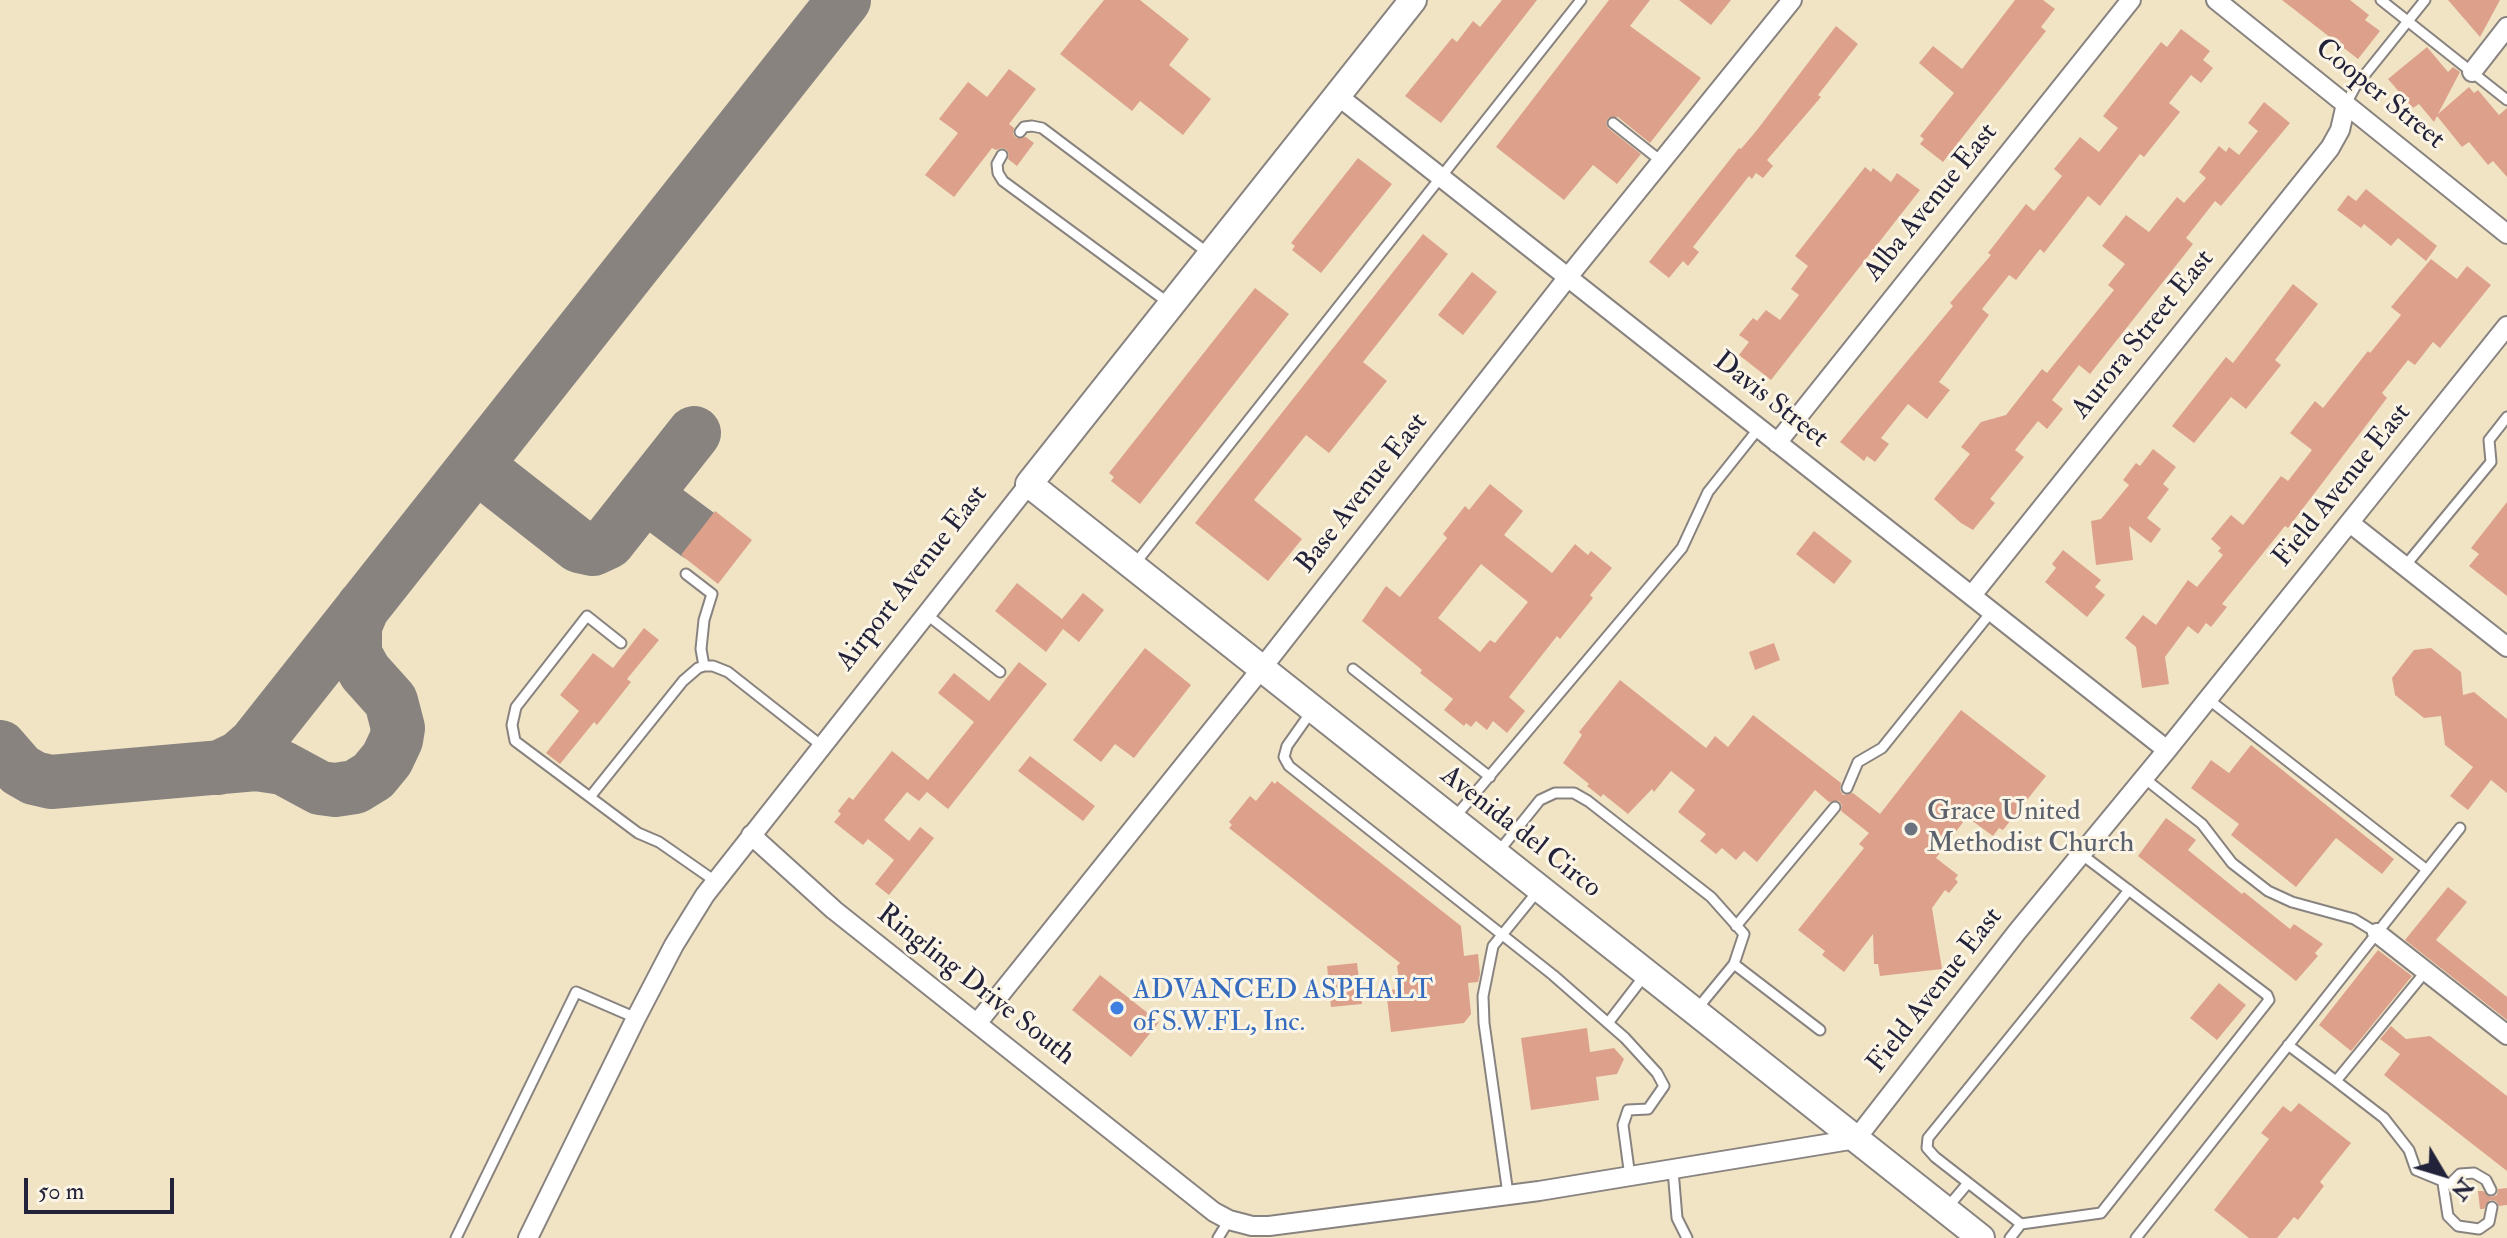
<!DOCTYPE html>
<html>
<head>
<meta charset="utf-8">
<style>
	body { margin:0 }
	#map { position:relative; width:2507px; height:1238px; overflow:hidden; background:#f0e4c5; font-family:"IM FELL Double Pica",serif }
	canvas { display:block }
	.north { position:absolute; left:2403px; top:1134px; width:80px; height:80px; -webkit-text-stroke:6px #fcf5e5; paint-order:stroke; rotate:128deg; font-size:22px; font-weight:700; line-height:32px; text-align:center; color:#22223b }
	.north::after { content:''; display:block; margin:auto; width:28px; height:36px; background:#22223b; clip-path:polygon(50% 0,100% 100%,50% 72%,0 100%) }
	.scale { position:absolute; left:24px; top:1178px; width:150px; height:36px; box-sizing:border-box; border:4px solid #22223b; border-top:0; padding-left:10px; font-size:24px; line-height:28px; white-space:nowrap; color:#22223b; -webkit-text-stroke:6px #fcf5e5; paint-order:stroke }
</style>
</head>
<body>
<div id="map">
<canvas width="2507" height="1238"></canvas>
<div class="north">N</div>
<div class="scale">50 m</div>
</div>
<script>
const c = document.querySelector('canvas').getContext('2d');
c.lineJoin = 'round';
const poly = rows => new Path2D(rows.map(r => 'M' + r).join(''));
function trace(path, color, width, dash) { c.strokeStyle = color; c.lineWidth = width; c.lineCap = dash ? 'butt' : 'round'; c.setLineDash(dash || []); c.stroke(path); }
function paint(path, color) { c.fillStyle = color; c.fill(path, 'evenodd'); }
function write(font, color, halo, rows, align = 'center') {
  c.font = font + ' "IM FELL Double Pica",serif'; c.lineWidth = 6; c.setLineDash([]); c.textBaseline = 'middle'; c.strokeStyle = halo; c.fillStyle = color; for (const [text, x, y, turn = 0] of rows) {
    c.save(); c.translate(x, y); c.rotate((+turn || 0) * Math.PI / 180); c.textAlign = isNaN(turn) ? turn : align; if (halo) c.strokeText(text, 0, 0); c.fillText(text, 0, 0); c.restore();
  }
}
trace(poly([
	[488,450,485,464,491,477,579,546,593,549,608,542,694,433],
	[633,510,645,504,658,505,697,534],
	[0,747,20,770,34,778,51,782,256,764,283,768,320,788,335,790,355,787,373,776,387,759,396,740,398,728,391,701,365,672,355,654,355,626,363,607],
	[218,768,239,758,255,744,844,0]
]), '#898380', 54);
paint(poly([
	[1104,0,1140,0,1189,39,1169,65,1211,99,1183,135,1140,101,1132,111,1060,54],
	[1502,0,1537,0,1441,123,1405,96,1452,38,1457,42,1473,21,1480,27],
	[1609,0,1650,0,1630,26,1701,78,1650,143,1618,117,1608,118,1606,123,1608,128,1641,154,1617,184,1593,165,1564,200,1496,147],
	[1679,0,1731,0,1711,25],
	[2015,0,2043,0,2055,9,2041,27,2046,31,1943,162,1920,144,1924,139,1920,136,1954,93,1919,63,1933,46,1962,69],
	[2282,0,2350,0,2369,15,2365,20,2380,31,2358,59],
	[2448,0,2500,0,2480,37],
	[1836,26,1858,44,1818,95,1821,97,1767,160,1773,166,1763,178,1756,173,1752,179,1749,176,1693,247,1699,252,1688,266,1683,261,1669,278,1649,262,1739,148,1741,149,1757,130],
	[2181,29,2210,51,2203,60,2213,68,2201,83,2191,75,2169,103,2180,112,2144,157,2140,154,2100,206,2088,196,2044,253,2040,249,2016,280,2009,275,1982,309,1989,315,1939,382,1950,390,1927,419,1908,404,1881,438,1889,444,1875,462,1867,456,1864,461,1840,442,1953,306,1950,303,1991,255,1988,253,2026,204,2034,211,2062,176,2054,169,2080,137,2099,152,2118,128,2103,116,2161,42,2167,47],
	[2427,47,2448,72,2453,67,2460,72,2438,114,2469,87,2474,93,2478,90,2499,115,2507,108,2507,177,2493,161,2488,165,2469,142,2462,147,2437,116,2434,122,2419,104,2413,108,2388,79],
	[1009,69,1036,89,1009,124,1014,128,1013,134,1016,138,1026,137,1034,143,1017,166,1008,159,1009,154,1006,149,1001,148,996,150,992,148,954,197,925,175,958,133,939,119,968,82,987,97],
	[2264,102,2290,123,2221,206,2215,201,2186,238,2193,244,2090,374,2079,365,2052,400,2063,409,2047,429,2038,421,2015,450,2024,457,1990,499,1995,503,1973,530,1961,523,1934,499,1970,454,1961,447,1981,422,2006,415,2042,369,2047,373,2114,290,2108,285,2125,264,2102,246,2126,215,2149,232,2177,197,2184,203,2206,178,2199,172,2219,146,2226,152,2229,147,2239,155,2258,131,2248,123],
	[1358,158,1392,184,1321,273,1292,250,1295,246,1291,243],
	[1865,167,1871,172,1873,168,1891,182,1897,173,1920,190,1771,380,1739,355,1749,342,1739,335,1753,318,1757,321,1766,310,1780,320,1799,295,1791,289,1808,266,1795,256],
	[2366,189,2437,246,2426,261,2398,238,2391,246,2364,224,2361,228,2337,210,2348,195,2356,201],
	[1423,234,1448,254,1363,362,1387,381,1329,453,1306,435,1254,500,1302,539,1268,581,1195,523],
	[2431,259,2457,279,2467,266,2491,285,2440,348,2433,342,2415,365,2408,360,2382,393,2387,398,2288,528,2285,526,2222,604,2227,607,2211,627,2206,623,2198,634,2188,626,2165,657,2169,684,2142,688,2136,647,2125,638,2143,615,2156,625,2188,580,2197,587,2223,555,2218,551,2221,548,2211,539,2231,515,2243,525,2281,476,2288,481,2312,450,2290,433,2315,401,2323,408,2368,351,2370,353,2401,315,2391,307],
	[1472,272,1497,292,1463,335,1438,315],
	[2293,284,2318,304,2275,360,2281,365,2246,409,2231,397,2194,443,2172,426,2226,357,2233,363],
	[1255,288,1289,314,1140,504,1111,481,1114,477,1109,473],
	[2153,449,2176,467,2163,484,2169,489,2147,518,2161,529,2151,543,2129,526,2133,560,2096,565,2091,521,2101,519,2129,485,2123,480,2136,463,2140,466],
	[1490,484,1523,511,1504,535,1552,573,1575,544,1588,555,1591,551,1612,568,1590,595,1593,598,1560,639,1557,636,1509,697,1525,711,1507,733,1493,721,1487,730,1476,721,1471,727,1466,723,1464,726,1444,710,1453,699,1420,673,1422,670,1362,621,1386,586,1400,597,1447,538,1443,534,1465,506,1469,510],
	[1481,564,1528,602,1495,643,1490,640,1480,652,1438,618],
	[2507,502,2507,596,2469,566,2479,554,2471,548],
	[715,511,752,540,718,584,681,555],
	[1814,531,1852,561,1834,584,1796,554],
	[2063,550,2101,580,2095,587,2105,595,2087,617,2045,582,2056,568,2052,564],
	[1017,583,1062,619,1083,593,1104,610,1079,642,1063,629,1046,652,995,611],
	[644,628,659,640,627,679,631,682,597,725,594,722,560,764,546,753,579,711,560,695,593,653,613,668],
	[1774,643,1780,660,1755,670,1749,652],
	[1145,648,1191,685,1134,758,1115,744,1101,762,1073,740],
	[2431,648,2461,672,2463,695,2474,692,2507,719,2507,793,2491,780,2468,810,2450,796,2473,767,2445,745,2441,716,2424,718,2395,695,2392,678,2406,660,2414,650],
	[1019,662,1047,684,948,809,927,792,919,801,907,792,884,820,909,841,920,827,934,838,889,895,875,884,894,860,868,839,863,845,834,822,841,814,838,811,849,797,853,800,892,751,928,780,974,722,938,693,954,673,989,701],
	[1620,680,1706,748,1715,736,1728,747,1753,715,1841,783,1840,790,1843,795,1853,793,1880,814,1961,710,2046,776,2003,830,1999,828,1993,836,1967,817,1936,858,1958,875,1955,879,1958,882,1949,893,1945,890,1932,908,1942,969,1880,976,1878,964,1874,964,1873,934,1844,972,1822,955,1825,951,1798,930,1864,848,1859,844,1869,833,1841,811,1842,805,1839,801,1829,802,1815,790,1757,862,1744,851,1736,860,1722,848,1716,854,1700,841,1706,834,1678,812,1695,790,1671,771,1654,792,1652,789,1628,814,1603,794,1601,797,1587,786,1589,784,1563,763,1582,735,1579,732],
	[2251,745,2394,859,2382,874,2336,838,2296,887,2231,835,2239,824,2191,788,2211,760,2229,773],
	[1030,756,1095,806,1083,821,1018,771],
	[1272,781,1275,784,1277,781,1461,926,1464,956,1478,954,1480,974,1478,982,1468,983,1471,1014,1464,1023,1391,1032,1386,990,1400,989,1397,966,1400,963,1229,828,1232,825,1229,822,1250,796,1256,801],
	[2166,818,2196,840,2188,850,2242,894,2244,892,2290,929,2294,924,2323,944,2315,953,2318,956,2296,981,2138,856],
	[2448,887,2467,902,2436,940,2507,997,2507,1020,2405,940],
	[2378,950,2412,976,2351,1051,2319,1025],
	[1357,963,1362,1004,1331,1007,1327,966],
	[1100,975,1159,1022,1131,1057,1072,1010],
	[2219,983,2246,1005,2217,1040,2190,1018],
	[2391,1026,2406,1039,2430,1036,2507,1096,2507,1171,2384,1075,2400,1054,2380,1039],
	[1587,1028,1590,1052,1614,1048,1624,1059,1617,1074,1596,1077,1599,1100,1531,1110,1521,1038],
	[2299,1103,2351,1143,2320,1182,2324,1186,2298,1220,2294,1217,2277,1238,2249,1238,2214,1210,2269,1139,2261,1133,2283,1106,2291,1112],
	[2507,1188,2507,1205,2499,1206,2496,1201,2490,1200,2484,1209,2480,1209,2478,1191,2483,1191,2491,1197,2497,1195,2498,1189]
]), '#dda18b');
const lane = poly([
	[2381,0,2507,100],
	[2346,104,2355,87,2425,0],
	[1613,123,1661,161],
	[1020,132,1024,127,1032,126,1042,128,1208,253],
	[1002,155,997,164,998,173,1003,181,1170,304],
	[1134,565,1581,0],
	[2405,566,2491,462,2489,440,2507,417],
	[686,574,712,594,704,620,701,649,704,666],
	[926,614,1000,672],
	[621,643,587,616,516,707,512,725,515,741,638,833,659,842,715,881],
	[1353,669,1490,777],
	[2208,699,2427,870],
	[1311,712,1287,746,1284,757,1289,766,1553,975,1625,1038,1657,1073,1664,1086,1648,1109,1628,1110,1623,1125,1630,1177],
	[2144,778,2202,824,2232,863,2268,891,2292,902,2354,919,2377,933],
	[1847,788,1858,762,1882,748,1992,611],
	[590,797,683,681,698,668,704,666,713,666,728,672,822,746],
	[1455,817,1682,548,1708,492,1759,428],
	[1499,851,1540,800,1555,793,1574,793,1588,801,1711,897,1744,934,1734,964,1697,1009],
	[1736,926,1835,807],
	[1734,964,1820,1030],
	[1608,1023,1645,975],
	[2288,1045,2336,1081,2426,971],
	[2336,1081,2384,1118,2409,1150,2416,1170,2450,1184,2460,1174,2474,1173,2486,1180,2491,1190],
	[1673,1170,1677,1218,1687,1238],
	[2443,1183,2448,1216,2458,1226,2479,1229,2489,1222,2492,1207],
	[1508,1194,1484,1023,1483,996,1493,946,1537,892],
	[1947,1208,1968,1183],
	[2021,1224,1935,1157,1927,1148,1928,1138,2129,890],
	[456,1238,576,992,636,1018],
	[1218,1238,1229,1220],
	[2010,1238,2021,1224,2101,1213,2269,1000,2267,995,2081,854],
	[2136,1238,2460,828]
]);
const street = poly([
	[2216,0,2507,234],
	[2472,72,2507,27],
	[1338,96,2167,750],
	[1777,443,2131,0],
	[2350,523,2507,647],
	[1972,595,2330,148,2340,130,2346,104],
	[751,835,834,910,1214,1212,1229,1220,1252,1226,1269,1226,1539,1191,1856,1139,2017,932,2167,750,2507,326],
	[2377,933,2507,1035],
	[978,1022,1262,668,1568,277,1792,0],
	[528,1238,636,1018,674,945,705,895,1029,484]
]);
const secondary = poly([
	[1413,0,1029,484,1981,1238]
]);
trace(lane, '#898380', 13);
trace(street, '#898380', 22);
trace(secondary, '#898380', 30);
trace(lane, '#fff', 9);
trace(street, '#fff', 18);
trace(secondary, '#fff', 26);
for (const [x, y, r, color] of [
	[1911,829,8,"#6b7280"],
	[1117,1008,8,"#3f7fe0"]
]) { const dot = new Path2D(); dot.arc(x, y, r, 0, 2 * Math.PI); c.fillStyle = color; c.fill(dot); trace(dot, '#fcf5e5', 3); }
write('28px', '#22223b', '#fcf5e5', [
	["Cooper Street",2379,95,39],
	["Alba Avenue East",1932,203,-51],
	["Aurora Street East",2144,335,-51],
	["Davis Street",1770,401,38],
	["Field Avenue East",2343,486,-51],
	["Base Avenue East",1363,494,-52],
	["Airport Avenue East",913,579,-52],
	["Avenida del Circo",1520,833,38],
	["Ringling Drive South",975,986,38],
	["Field Avenue East",1936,991,-52]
]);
write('28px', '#5b616d', '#fcf5e5', [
	["Grace United",1927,813],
	["Methodist Church",1927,845]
], 'left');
write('28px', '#366cbe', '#fcf5e5', [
	["ADVANCED ASPHALT",1133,992],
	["of S.W.FL, Inc.",1133,1024]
], 'left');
</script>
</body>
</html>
